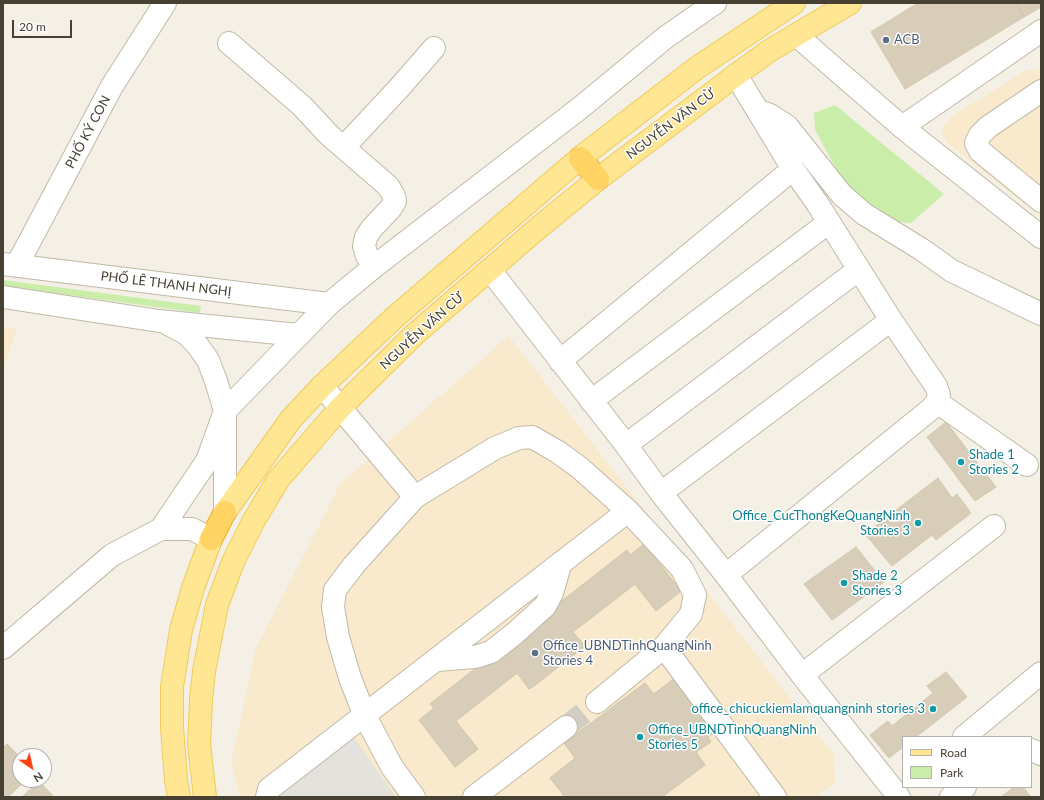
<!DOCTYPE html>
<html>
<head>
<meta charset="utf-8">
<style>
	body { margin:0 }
	#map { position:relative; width:1044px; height:800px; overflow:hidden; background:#f4f0e5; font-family:Lato,sans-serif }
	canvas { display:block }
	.frame { position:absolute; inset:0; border:4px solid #474134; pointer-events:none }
	.legend { position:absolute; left:902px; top:736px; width:130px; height:52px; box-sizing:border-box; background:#fff; border:1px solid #b5b3ae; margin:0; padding:5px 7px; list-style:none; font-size:12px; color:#474134 }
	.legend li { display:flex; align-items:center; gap:8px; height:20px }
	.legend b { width:20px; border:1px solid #b5b3ae }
	.north { position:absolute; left:12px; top:748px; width:40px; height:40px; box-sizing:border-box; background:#fff; border:1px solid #b5b3ae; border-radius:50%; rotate:146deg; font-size:11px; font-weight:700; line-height:16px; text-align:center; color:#474134 }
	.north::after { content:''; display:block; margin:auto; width:14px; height:18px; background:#ff4211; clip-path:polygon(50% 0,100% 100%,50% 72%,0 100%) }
	.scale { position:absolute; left:12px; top:20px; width:60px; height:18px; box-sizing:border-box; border:2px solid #474134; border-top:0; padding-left:5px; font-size:12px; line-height:14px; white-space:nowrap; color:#474134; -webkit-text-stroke:3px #fff; paint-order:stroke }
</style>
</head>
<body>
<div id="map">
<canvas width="1044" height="800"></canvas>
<div class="frame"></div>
<ul class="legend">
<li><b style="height:5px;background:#ffe693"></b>Road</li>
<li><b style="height:11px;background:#caeda9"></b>Park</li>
</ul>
<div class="north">N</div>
<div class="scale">20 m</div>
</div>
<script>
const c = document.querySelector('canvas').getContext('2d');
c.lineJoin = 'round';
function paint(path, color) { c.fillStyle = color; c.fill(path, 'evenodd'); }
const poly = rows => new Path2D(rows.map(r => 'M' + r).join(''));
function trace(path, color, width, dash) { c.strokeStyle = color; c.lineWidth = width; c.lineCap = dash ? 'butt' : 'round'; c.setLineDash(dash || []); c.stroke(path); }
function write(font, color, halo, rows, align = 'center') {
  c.font = font + ' Lato,sans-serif'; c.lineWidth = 3; c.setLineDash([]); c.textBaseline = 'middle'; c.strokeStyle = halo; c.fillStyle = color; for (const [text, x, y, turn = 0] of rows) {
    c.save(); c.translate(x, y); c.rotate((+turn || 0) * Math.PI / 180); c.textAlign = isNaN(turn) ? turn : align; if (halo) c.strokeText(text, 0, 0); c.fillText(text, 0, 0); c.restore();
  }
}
paint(poly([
	[1041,66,1041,217,946,142,941,129,952,116,1025,71,1037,69],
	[3,327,17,329,3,369],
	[509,336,834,755,835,783,816,797,240,797,231,764,256,648,341,483]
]), '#f9e9cd');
paint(poly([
	[835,105,944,194,911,223,888,221,843,182,815,130,814,113],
	[3,280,201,306,200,313,3,286]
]), '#caeda9');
paint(poly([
	[351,734,396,797,274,797]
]), '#e4e2dd');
const building = poly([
	[918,3,1016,3,1024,17,905,89,871,32,918,3],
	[1016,3,1041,3,1041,7,1024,17,1016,3],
	[946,422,996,487,975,501,927,437,946,422],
	[938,478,952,498,957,494,971,513,936,540,932,535,892,566,865,534,938,478],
	[644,544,681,591,656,611,635,584,573,632,585,646,534,686,529,689,517,673,456,721,478,749,455,767,419,720,434,708,430,704,627,550,630,555,644,544],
	[856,547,884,582,832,620,804,584,856,547],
	[946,672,967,697,916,737,903,737,903,747,889,758,870,735,888,721,892,726,933,693,927,686,946,672],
	[676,677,717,731,708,737,711,742,696,752,705,765,662,797,565,797,550,778,575,758,564,743,645,683,654,694,676,677],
	[7,744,20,757,20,780,26,780,8,797,3,797,3,748,7,744],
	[39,781,54,797,22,797,39,781],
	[1014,787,1023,787,1031,797,1001,797,1014,787]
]);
paint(building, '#d7cdb9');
trace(building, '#d2c5ab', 1);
trace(poly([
	[566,727,597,702]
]), '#d1cdc2', 22, [22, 11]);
const minor = poly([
	[796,35,902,127,1041,237],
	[229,43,302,106,329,135,388,186,394,196,395,201,391,208,372,228,366,237,364,246,367,256,375,266],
	[1041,91,988,127,980,135,976,143,980,151,1041,201],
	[757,110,770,115,787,126,842,195,864,214,921,249,952,271,1041,314],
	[902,127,1041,31],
	[344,147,400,87,434,48],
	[3,264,329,304],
	[17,265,112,86,165,3],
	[490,270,626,445,661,493,726,575,802,675,899,797],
	[3,297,159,321,298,335],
	[168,324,187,334,198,346,208,360,216,381,225,411,225,512],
	[560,361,793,169],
	[322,386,415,497],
	[591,401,828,223],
	[937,402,1027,465],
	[626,445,858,270],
	[661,493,891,320],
	[161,529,207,461,225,411,329,304,375,266,580,108,666,37,715,3],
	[726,575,931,409,937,402,939,395,936,386,891,320,817,203,793,169,736,75],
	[664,647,775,797],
	[3,648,112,555,161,529,192,529,211,539],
	[437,660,475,657,491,652,514,634,545,606,552,593,560,565],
	[802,675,994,526],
	[964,737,1041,673],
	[1031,750,1041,754],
	[267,797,269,789,628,511],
	[414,797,392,767,365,716,350,678,338,637,333,607,335,590,354,565,415,497,495,448,519,438,532,437,558,452,580,468,628,511,682,569,695,595,691,614,664,647,597,702],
	[474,797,566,727],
	[951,797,965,787]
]);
const major = poly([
	[225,512,291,419,322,386,395,317,580,158,698,67,794,3],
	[179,797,176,780,172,727,172,687,181,630,193,588,211,539],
	[205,797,199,744,201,700,204,671,217,605,233,562,253,522,278,480,341,407,415,334,537,229,598,179,736,75,769,51,850,3]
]);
const highway = poly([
	[580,158,598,179],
	[211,539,225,512]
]);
trace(minor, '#c1b9a6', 24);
trace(major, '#f0cb57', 24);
trace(highway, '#edaf25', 24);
trace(minor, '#fff', 22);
trace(major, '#ffe693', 22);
trace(highway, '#ffd465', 22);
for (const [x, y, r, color] of [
	[886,40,4,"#5c6f8a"],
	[961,462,4,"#0f9aa8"],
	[918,523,4,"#0f9aa8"],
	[844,583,4,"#0f9aa8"],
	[535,653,4,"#5c6f8a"],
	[933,709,4,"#0f9aa8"],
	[640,737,4,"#0f9aa8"]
]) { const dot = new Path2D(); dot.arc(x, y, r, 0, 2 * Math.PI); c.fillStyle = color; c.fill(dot); trace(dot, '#fff', 1.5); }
write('13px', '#4e5e75', '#fff', [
	["ACB",894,40],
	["Office_UBNDTinhQuangNinh",543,646],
	["Stories 4",543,661]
], 'left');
write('13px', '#474134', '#fff', [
	["NGUYỄN VĂN CỪ",671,124,-37],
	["PHỐ KÝ CON",88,132,-62],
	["PHỐ LÊ THANH NGHỊ",166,284,7],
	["NGUYỄN VĂN CỪ",422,331,-42]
]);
write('13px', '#0d838f', '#fff', [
	["Shade 1",969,455],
	["Stories 2",969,470],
	["Office_CucThongKeQuangNinh",910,516,"right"],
	["Stories 3",910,531,"right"],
	["Shade 2",852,576],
	["Stories 3",852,591],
	["office_chicuckiemlamquangninh stories 3",925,709,"right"],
	["Office_UBNDTinhQuangNinh",648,730],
	["Stories 5",648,745]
], 'left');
</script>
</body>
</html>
